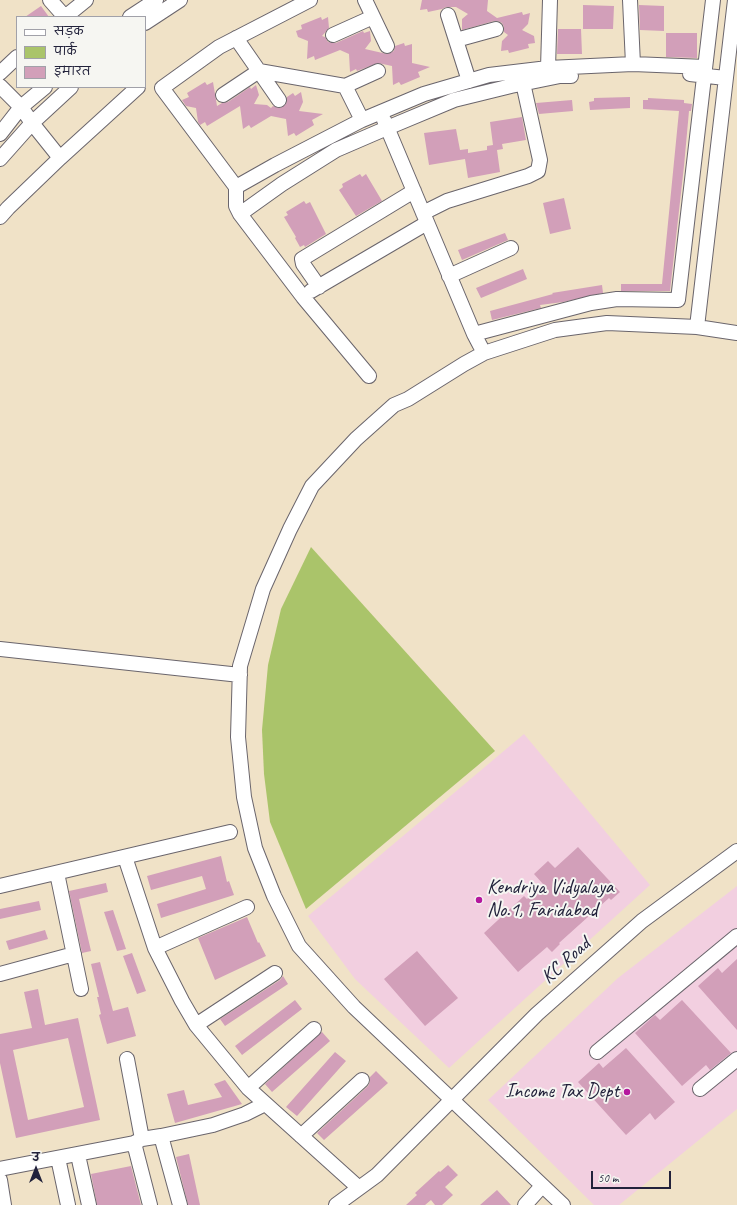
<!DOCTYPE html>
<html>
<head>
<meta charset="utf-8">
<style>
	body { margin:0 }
	#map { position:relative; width:737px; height:1205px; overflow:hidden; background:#f0e2c7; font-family:Caveat,"Playpen Sans Deva",sans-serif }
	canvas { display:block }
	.legend { position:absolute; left:16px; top:16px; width:130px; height:72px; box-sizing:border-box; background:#f6f6f2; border:1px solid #a1a1a9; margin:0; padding:5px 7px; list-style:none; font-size:12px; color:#22223b }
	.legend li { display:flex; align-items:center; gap:8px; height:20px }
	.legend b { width:20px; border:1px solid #a1a1a9 }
	.north { position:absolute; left:16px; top:1149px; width:40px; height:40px; -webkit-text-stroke:3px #f6f6f2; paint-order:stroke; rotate:0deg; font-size:11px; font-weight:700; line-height:16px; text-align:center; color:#22223b }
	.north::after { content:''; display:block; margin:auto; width:14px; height:18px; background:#22223b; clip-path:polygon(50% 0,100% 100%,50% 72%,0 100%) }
	.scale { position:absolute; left:591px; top:1171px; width:80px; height:18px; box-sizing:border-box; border:2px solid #22223b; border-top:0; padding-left:5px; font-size:12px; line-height:14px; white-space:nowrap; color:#22223b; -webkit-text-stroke:3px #f6f6f2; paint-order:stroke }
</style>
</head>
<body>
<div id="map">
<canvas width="737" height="1205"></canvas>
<ul class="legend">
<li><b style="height:5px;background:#fff"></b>सड़क</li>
<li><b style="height:11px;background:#aac46a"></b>पार्क</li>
<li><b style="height:11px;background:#d29fb9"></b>इमारत</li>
</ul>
<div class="north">उ</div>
<div class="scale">50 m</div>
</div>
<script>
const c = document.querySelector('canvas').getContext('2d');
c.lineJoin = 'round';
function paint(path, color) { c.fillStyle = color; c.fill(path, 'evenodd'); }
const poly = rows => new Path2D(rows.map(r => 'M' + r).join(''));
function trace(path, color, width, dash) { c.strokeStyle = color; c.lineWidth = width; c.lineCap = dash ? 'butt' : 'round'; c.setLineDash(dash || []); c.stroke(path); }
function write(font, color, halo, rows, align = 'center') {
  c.font = font + ' Caveat,sans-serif'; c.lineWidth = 4; c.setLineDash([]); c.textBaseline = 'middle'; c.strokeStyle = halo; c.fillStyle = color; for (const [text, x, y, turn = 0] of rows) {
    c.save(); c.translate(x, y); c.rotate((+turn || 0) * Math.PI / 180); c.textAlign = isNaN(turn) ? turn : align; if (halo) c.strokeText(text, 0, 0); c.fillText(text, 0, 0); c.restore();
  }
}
paint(poly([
	[524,734,650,885,449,1068,355,979,308,916],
	[737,886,737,1109,619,1205,594,1205,488,1100,618,978]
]), '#f2cfe0');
paint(poly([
	[311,547,495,751,306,909,270,822,264,774,262,730,268,665,281,609]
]), '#aac46a');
paint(poly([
	[422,0,488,0,487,11,497,18,522,12,523,15,530,13,528,24,522,30,534,36,535,43,528,44,529,48,509,53,508,50,501,51,502,41,508,35,504,32,504,27,502,23,498,21,494,21,462,30,462,19,468,14,456,7,446,7,442,9,428,12,427,9,420,10],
	[583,5,614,6,613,29,583,29],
	[639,5,664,6,664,31,640,30],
	[41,6,49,17,25,17],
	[321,17,322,20,328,17,329,28,322,36,325,37,328,42,336,43,363,31,364,33,370,31,371,41,365,49,387,54,394,51,395,46,404,43,405,46,412,44,412,63,430,67,418,72,420,77,401,85,399,82,393,85,392,66,378,63,357,71,356,69,350,72,349,54,340,50,315,60,314,56,307,59,308,41,298,37,296,31,302,29,301,25],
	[558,29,581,29,582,54,557,54],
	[666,33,697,33,697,58,666,57],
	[205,82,207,85,213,82,217,106,222,103,228,102,250,87,251,89,256,85,259,95,254,104,267,105,271,108,273,106,280,108,286,104,287,97,293,93,295,96,301,92,303,102,299,111,323,114,312,120,314,125,296,136,294,133,288,136,286,119,271,116,251,128,249,125,243,129,240,106,207,126,205,122,200,125,198,122,196,108,186,106,182,100,189,97,187,93],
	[630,97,630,108,590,110,589,102,594,101,594,98],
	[648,98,684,100,684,103,692,104,691,111,689,111,684,166,670,291,621,291,621,284,662,284,679,111,643,109,643,100,648,100],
	[572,100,573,111,539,114,536,103],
	[522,117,526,140,502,144,503,149,497,150,500,172,468,178,465,159,429,165,424,133,456,129,460,150,468,149,468,153,487,150,487,146,493,145,490,122],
	[360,174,362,177,366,174,382,201,356,216,339,190,343,187,342,184],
	[564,198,571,229,550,234,543,203],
	[304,201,306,204,310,202,326,234,305,247,304,245,300,247,295,238,296,237,284,217,288,215,286,212],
	[505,233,508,240,462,260,458,250],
	[523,269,527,279,481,298,476,288],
	[602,285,603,293,563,302,540,305,541,308,492,320,490,311,553,294,552,293],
	[578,847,620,892,611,900,609,898,559,943,560,944,552,952,547,947,518,972,484,933,524,896,527,899,543,884,534,874,548,861,555,868],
	[221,856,227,882,229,881,234,895,161,918,157,904,206,889,202,876,151,890,147,876],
	[106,883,108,892,79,899,91,951,82,953,69,891],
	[39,901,41,910,0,919,0,909],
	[113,910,126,949,117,951,104,912],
	[247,917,258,943,259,942,266,956,215,980,198,938],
	[45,930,48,939,9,950,6,941],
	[417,951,458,998,425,1026,384,979],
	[132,953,146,991,137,994,123,956],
	[737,959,737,1030,698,986,718,968,722,973],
	[100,962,113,1011,128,1007,136,1036,107,1044,99,1015,101,1014,97,997,99,997,91,964],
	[283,976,288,984,225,1026,220,1019,280,980],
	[38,989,45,1025,78,1018,100,1120,16,1138,0,1063,0,1034,32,1028,24,992],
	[68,1038,84,1107,28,1120,13,1050],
	[295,1000,302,1009,242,1055,235,1046],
	[682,1000,731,1053,710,1070,706,1065,682,1086,635,1033,655,1015,660,1020],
	[322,1032,330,1041,272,1092,265,1084],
	[626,1048,675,1102,655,1120,650,1113,626,1135,578,1082,599,1063,603,1068],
	[335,1052,346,1061,297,1116,286,1107],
	[376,1071,388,1083,324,1140,317,1133,368,1086,370,1082,370,1077],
	[225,1080,242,1104,175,1123,167,1094,184,1090,188,1105,222,1097,214,1084],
	[189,1154,200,1205,188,1205,176,1157],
	[448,1165,458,1175,445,1187,453,1195,442,1205,435,1205,431,1200,425,1205,406,1205,417,1195,415,1193,439,1171,440,1172],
	[131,1166,141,1205,97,1205,91,1174],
	[497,1190,511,1205,480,1205]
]), '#d29fb9');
const minor = poly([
	[50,0,65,17],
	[365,0,387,46],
	[630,0,633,64],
	[448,15,469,81],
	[65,17,86,0],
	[130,17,156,0],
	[145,23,180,0],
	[333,35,373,17],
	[236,38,279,100],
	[456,40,496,29],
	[548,68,550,0],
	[0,73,17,57],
	[690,74,725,78],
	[0,86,21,107,32,123,60,158],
	[345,86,378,71],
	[223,95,259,71,345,86,362,120],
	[384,120,474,334,484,353],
	[0,134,21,107,45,87],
	[0,159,32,123,71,87],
	[236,187,162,88,219,47,310,0],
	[423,213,447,201,528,176,538,171,540,160,523,83],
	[240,214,282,184,336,150,387,128,454,100,511,86,560,76,571,76],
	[0,217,8,208,60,158,138,87],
	[449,276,511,248],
	[319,287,303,264,302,259,414,191],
	[311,291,427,223],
	[697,327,735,0],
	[474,334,591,303,617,299,678,300,713,0],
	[369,376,303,297,240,214,236,206,236,187,275,165,362,120,424,94,489,75,548,68,633,64,705,67],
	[0,649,240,675],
	[125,857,155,948,182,1001,196,1025,248,1088,359,1188],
	[57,873,81,989],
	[0,886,230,832],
	[155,948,247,907],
	[0,974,74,954],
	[196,1025,275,973],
	[597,1052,737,936],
	[127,1059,142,1139],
	[248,1088,314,1029],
	[700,1089,737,1059],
	[161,1136,180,1205],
	[301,1136,362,1080],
	[134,1143,150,1205],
	[78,1155,89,1205],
	[58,1158,68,1205],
	[0,1169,134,1143,142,1139,161,1136,213,1125,245,1114,265,1104],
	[0,1180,4,1205],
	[336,1205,377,1175,537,1014,642,921,737,851],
	[525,1205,542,1186],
	[563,1205,354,1007,299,946,274,896,255,848,244,797,238,737,240,666,263,589,290,529,312,486,356,439,394,405,408,399,464,364,484,353,555,330,607,323,697,327,737,333]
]);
trace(minor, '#6a656c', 16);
trace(minor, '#fff', 14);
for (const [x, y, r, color] of [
	[479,900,4,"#b5179e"],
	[627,1092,4,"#b5179e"]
]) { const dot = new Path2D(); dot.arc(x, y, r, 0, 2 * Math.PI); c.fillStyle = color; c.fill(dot); trace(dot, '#f6f6f2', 1.5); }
write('20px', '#22223b', '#f6f6f2', [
	["Kendriya Vidyalaya",487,888],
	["No.1, Faridabad",487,911],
	["Income Tax Dept",619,1092,"right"]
], 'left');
write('20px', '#22223b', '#f6f6f2', [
	["KC Road",566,961,-42]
]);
</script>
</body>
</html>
